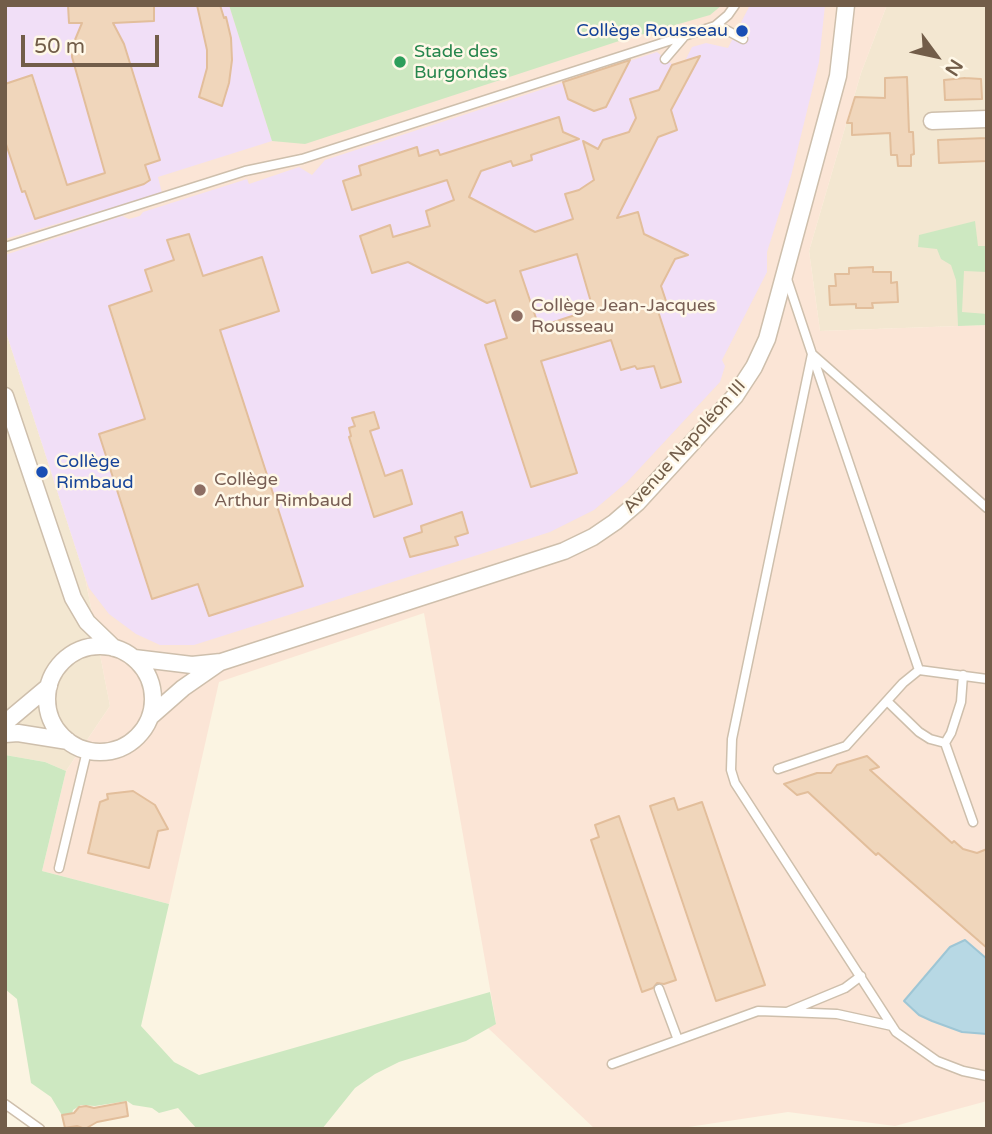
<!DOCTYPE html>
<html>
<head>
<meta charset="utf-8">
<style>
	body { margin:0 }
	#map { position:relative; width:992px; height:1134px; overflow:hidden; background:#fbf4e2; font-family:"Varela Round",sans-serif }
	canvas { display:block }
	.frame { position:absolute; inset:0; border:7px solid #725d49; pointer-events:none }
	.north { position:absolute; left:901px; top:21px; width:70px; height:70px; -webkit-text-stroke:5px #fff8e8; paint-order:stroke; rotate:123deg; font-size:19px; font-weight:700; line-height:28px; text-align:center; color:#725d49 }
	.north::after { content:''; display:block; margin:auto; width:24px; height:32px; background:#725d49; clip-path:polygon(50% 0,100% 100%,50% 72%,0 100%) }
	.scale { position:absolute; left:21px; top:35px; width:138px; height:32px; box-sizing:border-box; border:4px solid #725d49; border-top:0; padding-left:9px; font-size:21px; line-height:24px; white-space:nowrap; color:#725d49; -webkit-text-stroke:5px #fff8e8; paint-order:stroke }
</style>
</head>
<body>
<div id="map">
<canvas width="992" height="1134"></canvas>
<div class="frame"></div>
<div class="north">N</div>
<div class="scale">50 m</div>
</div>
<script>
const c = document.querySelector('canvas').getContext('2d');
c.lineJoin = 'round';
function paint(path, color) { c.fillStyle = color; c.fill(path, 'evenodd'); }
const poly = rows => new Path2D(rows.map(r => 'M' + r).join(''));
function trace(path, color, width, dash) { c.strokeStyle = color; c.lineWidth = width; c.lineCap = dash ? 'butt' : 'round'; c.setLineDash(dash || []); c.stroke(path); }
function write(font, color, halo, rows, align = 'center') {
  c.font = font + ' "Varela Round",sans-serif'; c.lineWidth = 5; c.setLineDash([]); c.textBaseline = 'middle'; c.strokeStyle = halo; c.fillStyle = color; for (const [text, x, y, turn = 0] of rows) {
    c.save(); c.translate(x, y); c.rotate((+turn || 0) * Math.PI / 180); c.textAlign = isNaN(turn) ? turn : align; if (halo) c.strokeText(text, 0, 0); c.fillText(text, 0, 0); c.restore();
  }
}
paint(poly([
	[887,5,987,5,987,325,820,331,809,251,861,73],
	[5,329,85,577,110,706,66,771,45,762,5,755]
]), '#f3e7d1');
paint(poly([
	[5,5,887,5,861,73,809,251,820,331,987,325,987,1101,895,1126,788,1112,675,1129,595,1129,488,1028,496,1023,424,613,219,682,169,904,42,871,66,771,110,706,85,577,5,329]
]), '#fbe5d6');
paint(poly([
	[5,5,229,5,272,141,158,177,162,193,5,239],
	[750,5,825,5,819,62,791,176,767,252,767,272,722,360,725,366,720,382,627,482,594,510,550,532,194,645,160,645,136,634,109,614,89,588,85,577,5,329,5,255,122,216,129,219,140,216,143,212,247,179,249,184,299,167,312,175,325,160,657,52,673,65,685,61,692,47,706,43,728,48]
]), '#f1dff7');
paint(poly([
	[229,5,722,5,710,15,616,42,305,144,272,141],
	[975,221,978,246,987,246,987,272,964,271,962,312,987,314,987,325,958,326,956,280,951,265,941,259,937,249,918,247,919,235],
	[5,755,45,762,66,771,42,871,169,904,141,1026,174,1062,199,1075,490,992,496,1024,466,1041,399,1062,375,1074,355,1088,322,1129,197,1129,178,1108,159,1113,152,1108,133,1105,127,1101,95,1106,81,1105,73,1110,70,1122,66,1122,51,1097,31,1083,17,999,5,989]
]), '#cde8c1');
const water = poly([
	[965,940,987,959,987,1034,962,1032,932,1021,919,1015,904,1001,950,947,965,940]
]);
paint(water, '#b7d8e4');
trace(water, '#9ec6d5', 2);
const building = poly([
	[68,5,154,5,154,21,113,23,124,44,160,160,145,165,150,180,144,184,35,219,25,191,22,192,5,141,5,84,32,75,67,185,105,173,72,57,72,47,82,23,69,23,68,5],
	[197,5,220,5,224,18,226,17,231,38,232,60,229,83,222,106,199,97,207,68,207,50,197,5],
	[700,56,671,110,677,130,658,137,617,218,638,212,644,234,688,255,675,259,661,286,668,307,658,311,681,382,661,388,654,366,637,369,635,366,621,370,611,340,541,361,577,473,531,487,485,345,507,338,495,300,487,303,408,262,372,273,360,236,390,225,393,237,430,226,426,211,454,200,447,180,352,210,343,181,361,175,359,166,417,147,419,156,438,150,440,155,559,117,563,132,579,139,531,155,532,160,513,166,511,161,481,171,469,197,535,232,573,219,565,194,579,190,594,180,583,141,598,149,603,140,629,132,636,118,630,99,659,90,672,65,700,56],
	[577,254,593,309,539,327,520,271,577,254],
	[630,60,606,107,594,111,568,99,563,82,630,60],
	[907,77,909,132,913,132,914,154,911,155,911,166,898,166,897,155,891,155,890,133,852,135,852,123,847,123,855,97,885,98,885,78,907,77],
	[965,78,981,79,982,99,945,100,944,80,965,78],
	[986,138,987,161,939,163,938,140,986,138],
	[189,234,203,276,262,257,279,311,220,330,303,586,209,616,198,584,152,599,99,434,145,419,109,306,152,291,145,270,174,260,167,240,189,234],
	[873,267,873,272,891,272,891,283,897,282,898,302,872,303,873,308,856,308,856,304,830,305,829,286,836,286,835,274,849,274,849,268,873,267],
	[374,412,379,428,370,431,385,476,402,470,412,504,374,517,349,437,351,436,349,428,355,426,352,418,374,412],
	[462,512,468,533,455,537,458,545,410,557,404,538,422,532,421,526,462,512],
	[867,756,879,767,870,770,952,843,954,841,963,849,977,853,987,849,987,948,878,853,876,855,808,792,797,795,784,784,817,773,831,773,837,765,867,756],
	[133,791,155,805,168,829,158,831,149,868,88,853,100,802,108,799,107,794,133,791],
	[674,798,678,810,702,802,765,985,716,1001,650,806,674,798],
	[619,816,676,980,664,984,657,983,653,988,642,992,591,840,599,837,595,825,619,816],
	[126,1102,128,1116,97,1122,85,1129,77,1126,65,1128,62,1115,74,1113,79,1107,86,1106,94,1108,126,1102]
]);
paint(building, '#f0d6bb');
trace(building, '#e2be9b', 2);
const lane = poly([
	[717,25,743,39],
	[665,59,683,38],
	[5,247,245,171,302,159,715,26,728,15,735,5],
	[787,279,812,354,987,508],
	[812,354,732,739,731,770,735,783,896,1032,937,1061,963,1071,987,1076],
	[813,357,919,670],
	[963,675,961,702,951,733,945,743,973,822],
	[887,701,919,732,930,739,945,743],
	[778,769,846,746,903,683,919,670,987,679],
	[59,868,87,751],
	[861,976,845,988,787,1012,837,1014,892,1026],
	[659,989,678,1040],
	[612,1064,758,1011,787,1012],
	[5,1104,40,1129]
]);
const street = poly([
	[932,121,987,119],
	[5,396,73,598,87,622,114,648],
	'47 699a53 53 0 1 1 106 0a53 53 0 1 1-106 0Z',
	[134,658,192,665,221,662,564,551,593,537,615,522,637,503,735,396,754,367,767,339,838,76,846,5],
	[150,717,183,688,219,663],
	[5,723,49,686],
	[5,734,18,733,68,741]
]);
trace(lane, '#cebfac', 11);
trace(street, '#cebfac', 19);
trace(lane, '#fff', 8);
trace(street, '#fff', 16);
for (const [x, y, r, color] of [
	[742,31,7,"#1a4fb4"],
	[400,62,7,"#2e9e5b"],
	[517,316,7,"#8d6e63"],
	[42,472,7,"#1a4fb4"],
	[200,490,7,"#8d6e63"]
]) { const dot = new Path2D(); dot.arc(x, y, r, 0, 2 * Math.PI); c.fillStyle = color; c.fill(dot); trace(dot, '#fff8e8', 2.5); }
write('18px', '#164399', '#fff8e8', [
	["Collège Rousseau",728,31],
	["Collège",56,462,"left"],
	["Rimbaud",56,483,"left"]
], 'right');
write('18px', '#27864d', '#fff8e8', [
	["Stade des",414,52],
	["Burgondes",414,73]
], 'left');
write('18px', '#785e54', '#fff8e8', [
	["Collège Jean-Jacques",531,306],
	["Rousseau",531,327],
	["Collège",214,480],
	["Arthur Rimbaud",214,501]
], 'left');
write('18px', '#725d49', '#fff8e8', [
	["Avenue Napoléon III",685,447,-48]
]);
</script>
</body>
</html>
